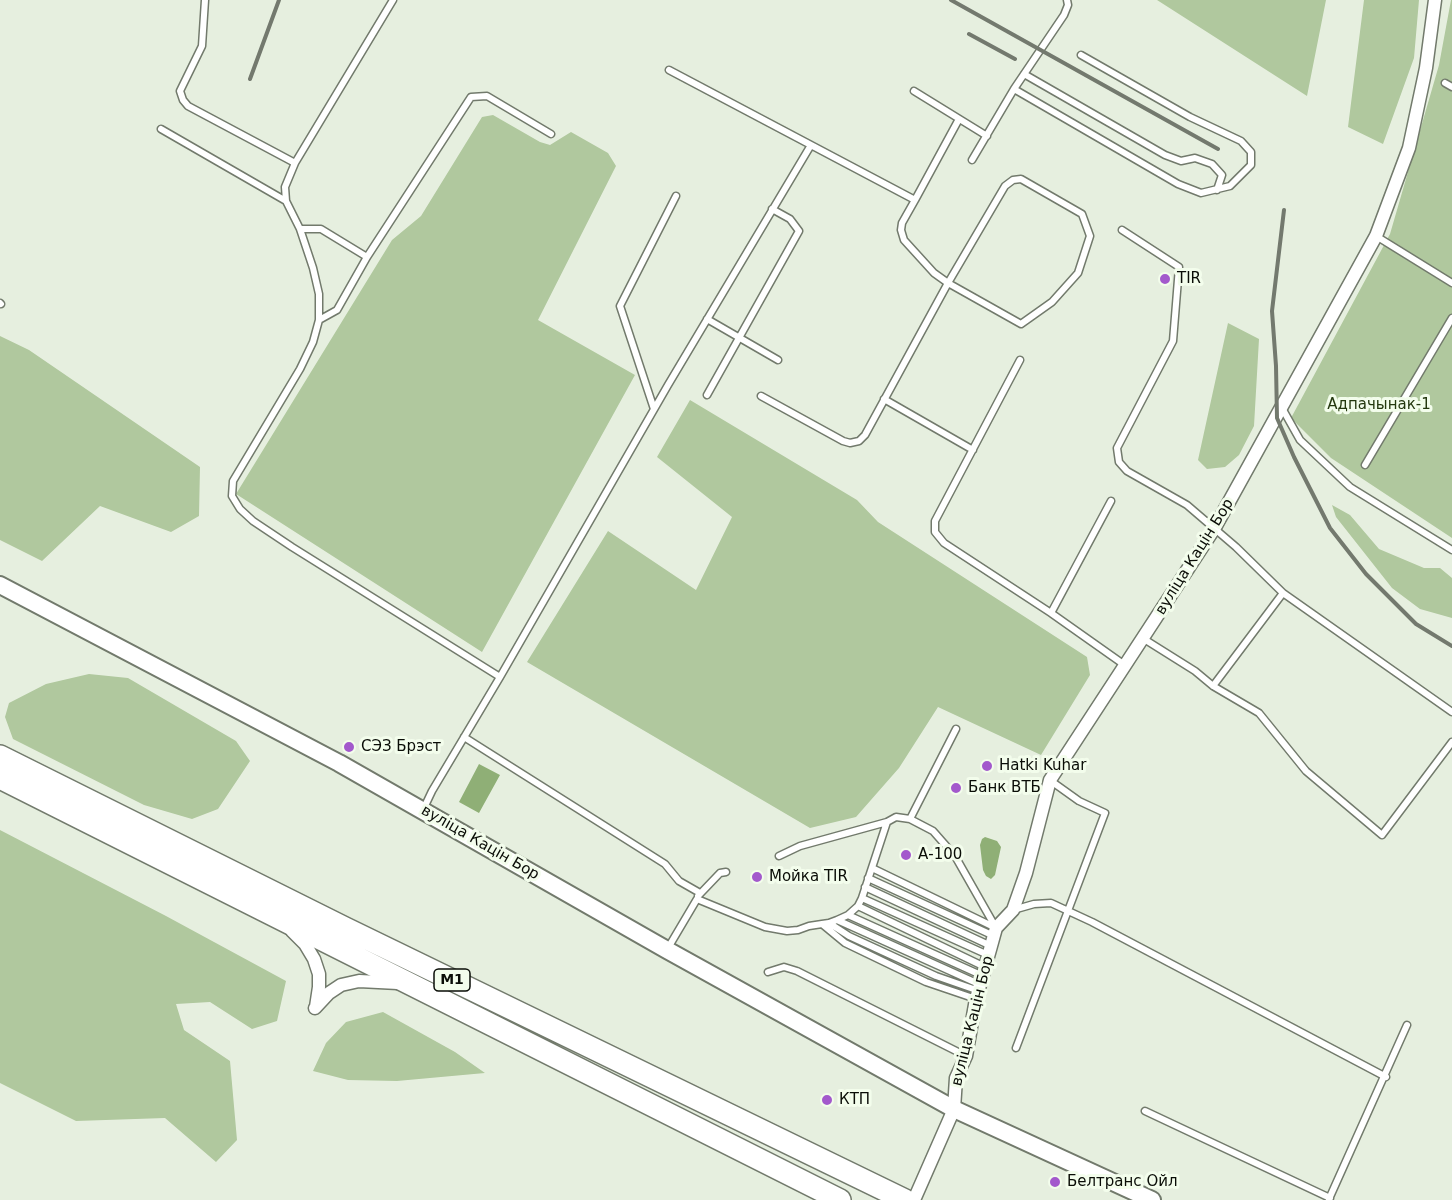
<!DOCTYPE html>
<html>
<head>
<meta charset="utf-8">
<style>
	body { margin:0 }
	canvas { display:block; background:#e6efdf }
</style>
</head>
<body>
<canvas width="1452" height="1200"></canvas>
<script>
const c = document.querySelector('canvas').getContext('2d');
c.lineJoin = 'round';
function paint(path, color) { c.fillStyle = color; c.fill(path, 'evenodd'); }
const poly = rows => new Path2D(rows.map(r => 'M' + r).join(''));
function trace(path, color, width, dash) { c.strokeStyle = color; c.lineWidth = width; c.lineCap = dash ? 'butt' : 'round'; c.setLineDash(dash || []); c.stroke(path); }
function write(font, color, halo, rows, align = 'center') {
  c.font = font + ' "DejaVu Sans",sans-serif'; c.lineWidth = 6; c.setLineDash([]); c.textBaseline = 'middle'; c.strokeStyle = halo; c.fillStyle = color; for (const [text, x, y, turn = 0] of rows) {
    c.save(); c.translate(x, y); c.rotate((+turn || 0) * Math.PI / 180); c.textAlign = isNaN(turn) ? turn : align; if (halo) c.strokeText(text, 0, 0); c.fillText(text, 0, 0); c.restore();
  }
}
paint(poly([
	[1157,0,1326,0,1307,96],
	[1364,0,1419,0,1414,58,1383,144,1348,127],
	[1451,0,1452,0,1452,538,1331,458,1291,418,1390,234,1439,65],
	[493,115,540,142,550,145,571,132,608,153,616,166,538,320,635,375,482,652,236,494,392,240,421,216,482,117],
	[1228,323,1259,339,1254,426,1239,455,1225,467,1207,469,1198,460],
	[0,336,29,350,200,467,199,516,171,532,100,506,42,561,0,540],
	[690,400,857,500,878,522,1087,657,1090,675,1041,755,938,707,899,768,856,817,810,828,527,662,608,531,696,590,732,517,657,457],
	[1332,505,1350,515,1379,549,1424,568,1440,568,1452,578,1452,618,1420,609,1392,588,1336,517],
	[89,674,128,678,236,741,250,761,218,809,192,819,144,805,13,739,5,717,9,703,46,684],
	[0,830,166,916,286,981,277,1021,252,1029,210,1002,176,1004,184,1030,230,1061,237,1140,216,1162,165,1118,76,1121,0,1083],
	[383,1012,455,1052,485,1073,397,1081,348,1080,313,1071,326,1043,346,1022]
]), '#b0c89e');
paint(poly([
	[479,764,500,775,479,813,459,802],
	[985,837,997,841,1001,847,995,875,991,879,986,876,983,870,980,845,982,839]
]), '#8faf76');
const lane = poly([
	[205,0,202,46,180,91,183,100,188,106,295,163],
	[393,0,295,163,285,187,286,201,300,229,313,268,319,294,319,320,313,342,300,369,233,481,232,496,240,509,253,521,292,547,500,677],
	[669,70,915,200,902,223,901,230,904,240,934,273,948,283,1021,324,1052,302,1078,273,1090,236,1082,214,1021,179,1013,180,1005,186,948,283,865,435,859,441,850,443,843,441,761,396],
	[1024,74,1165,155,1181,161,1195,158,1212,164,1222,175,1217,190],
	[1445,83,1452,87],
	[1014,89,1178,184,1201,193,1230,186,1251,165,1251,152,1241,141,1190,117,1081,55],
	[914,91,987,136],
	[161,129,286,201],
	[972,160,1014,89,1064,15,1068,5,1067,0],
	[915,200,959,119],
	[300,229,321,229,367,257],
	[1122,230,1179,267,1173,341,1117,448,1119,462,1127,471,1187,505,1236,547,1283,593],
	[1376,236,1452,283],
	[0,303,1,304],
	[707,319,778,360],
	[319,320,337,310,367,257,471,97,487,96,551,134],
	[1020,360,935,521,935,532,944,543,1051,613,1111,501],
	[707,395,799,231,790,219,772,209],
	[884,399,973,450],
	[1282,408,1300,440,1350,487,1452,550],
	[654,409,620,306,676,196],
	[1365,465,1452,318],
	[1051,613,1126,666],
	[1144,639,1195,671,1213,686,1259,713,1306,771,1382,835,1452,742],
	[1213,686,1283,593,1452,712],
	[464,737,665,864,679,881,700,893],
	[423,810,432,791,500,677,668,385,811,145],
	[910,819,956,729],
	[779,856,800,846,887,822],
	[872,868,996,928],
	[868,878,994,936],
	[865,887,991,946],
	[698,896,720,873,726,872],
	[862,898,887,822,896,817,910,819,933,831,955,856,996,928],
	[858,906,862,898,988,955],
	[1013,910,1034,904,1051,903,1092,922,1386,1077],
	[848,915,983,976],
	[837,920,848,915,858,906,985,967],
	[829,923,837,920,981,985],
	[822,924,829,923,849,936,936,976,979,991],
	[668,948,697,899,765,927,787,931,798,930,809,926,822,924,845,943,926,982,976,999],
	[768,972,784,967,797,971,966,1056],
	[1016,1048,1105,813,1079,801,1051,781],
	[1145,1111,1330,1198],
	[1329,1199,1407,1025]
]);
const street = poly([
	[292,931,305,944,314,959,319,974,319,987,316,1007],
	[315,1008,329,993,341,985,359,981,398,983],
	[914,1200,954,1109,956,1078,966,1056,976,999,991,946,996,928,1013,910,1026,873,1050,780,1214,529,1376,236,1409,148,1426,68,1435,0]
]);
const secondary = poly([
	[0,585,339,763,667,950,954,1109,1152,1200]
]);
const highway = poly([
	[0,756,345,928,905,1200],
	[0,778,840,1200]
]);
trace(lane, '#727a6c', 9);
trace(street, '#727a6c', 15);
trace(secondary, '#727a6c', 20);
trace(highway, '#727a6c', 24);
trace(lane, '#fff', 6);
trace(street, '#fff', 12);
trace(secondary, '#fff', 16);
trace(highway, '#fff', 21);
trace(poly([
	[951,0,1218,149],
	[969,34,1015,59],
	[250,79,279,0],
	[1284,210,1272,311,1276,366,1277,418,1294,457,1330,528,1366,574,1416,624,1452,646]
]), '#73796e', 4);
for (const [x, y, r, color] of [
	[1165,279,6,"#a359cc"],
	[349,747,6,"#a359cc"],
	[987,766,6,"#a359cc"],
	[956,788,6,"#a359cc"],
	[906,855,6,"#a359cc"],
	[757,877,6,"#a359cc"],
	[827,1100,6,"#a359cc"],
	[1055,1182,6,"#a359cc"]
]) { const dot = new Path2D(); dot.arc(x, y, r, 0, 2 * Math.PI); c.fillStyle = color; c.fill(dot); trace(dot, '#f3fdec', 2); }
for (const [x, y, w] of [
	[452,980,36]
]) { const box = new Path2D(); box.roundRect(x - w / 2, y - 11, w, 22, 4.5); c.fillStyle = '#f3fdec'; c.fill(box); trace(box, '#0a0d07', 1.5); }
write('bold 14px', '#0a0d07', null, [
	["М1",452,980]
]);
write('15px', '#0a0d07', '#f3fdec', [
	["TIR",1177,279],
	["СЭЗ Брэст",361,747],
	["Hatki Kuhar",999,766],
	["Банк ВТБ",968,788],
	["А-100",918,855],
	["Мойка TIR",769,877],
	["КТП",839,1100],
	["Белтранс Ойл",1067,1182]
], 'left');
write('15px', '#24380f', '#f3fdec', [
	["Адпачынак-1",1379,405]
]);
write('15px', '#0a0d07', '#f3fdec', [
	["вуліца Кацін Бор",1195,557,-58],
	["вуліца Кацін Бор",480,843,30],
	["вуліца Кацін Бор",973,1021,-76]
]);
</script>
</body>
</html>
